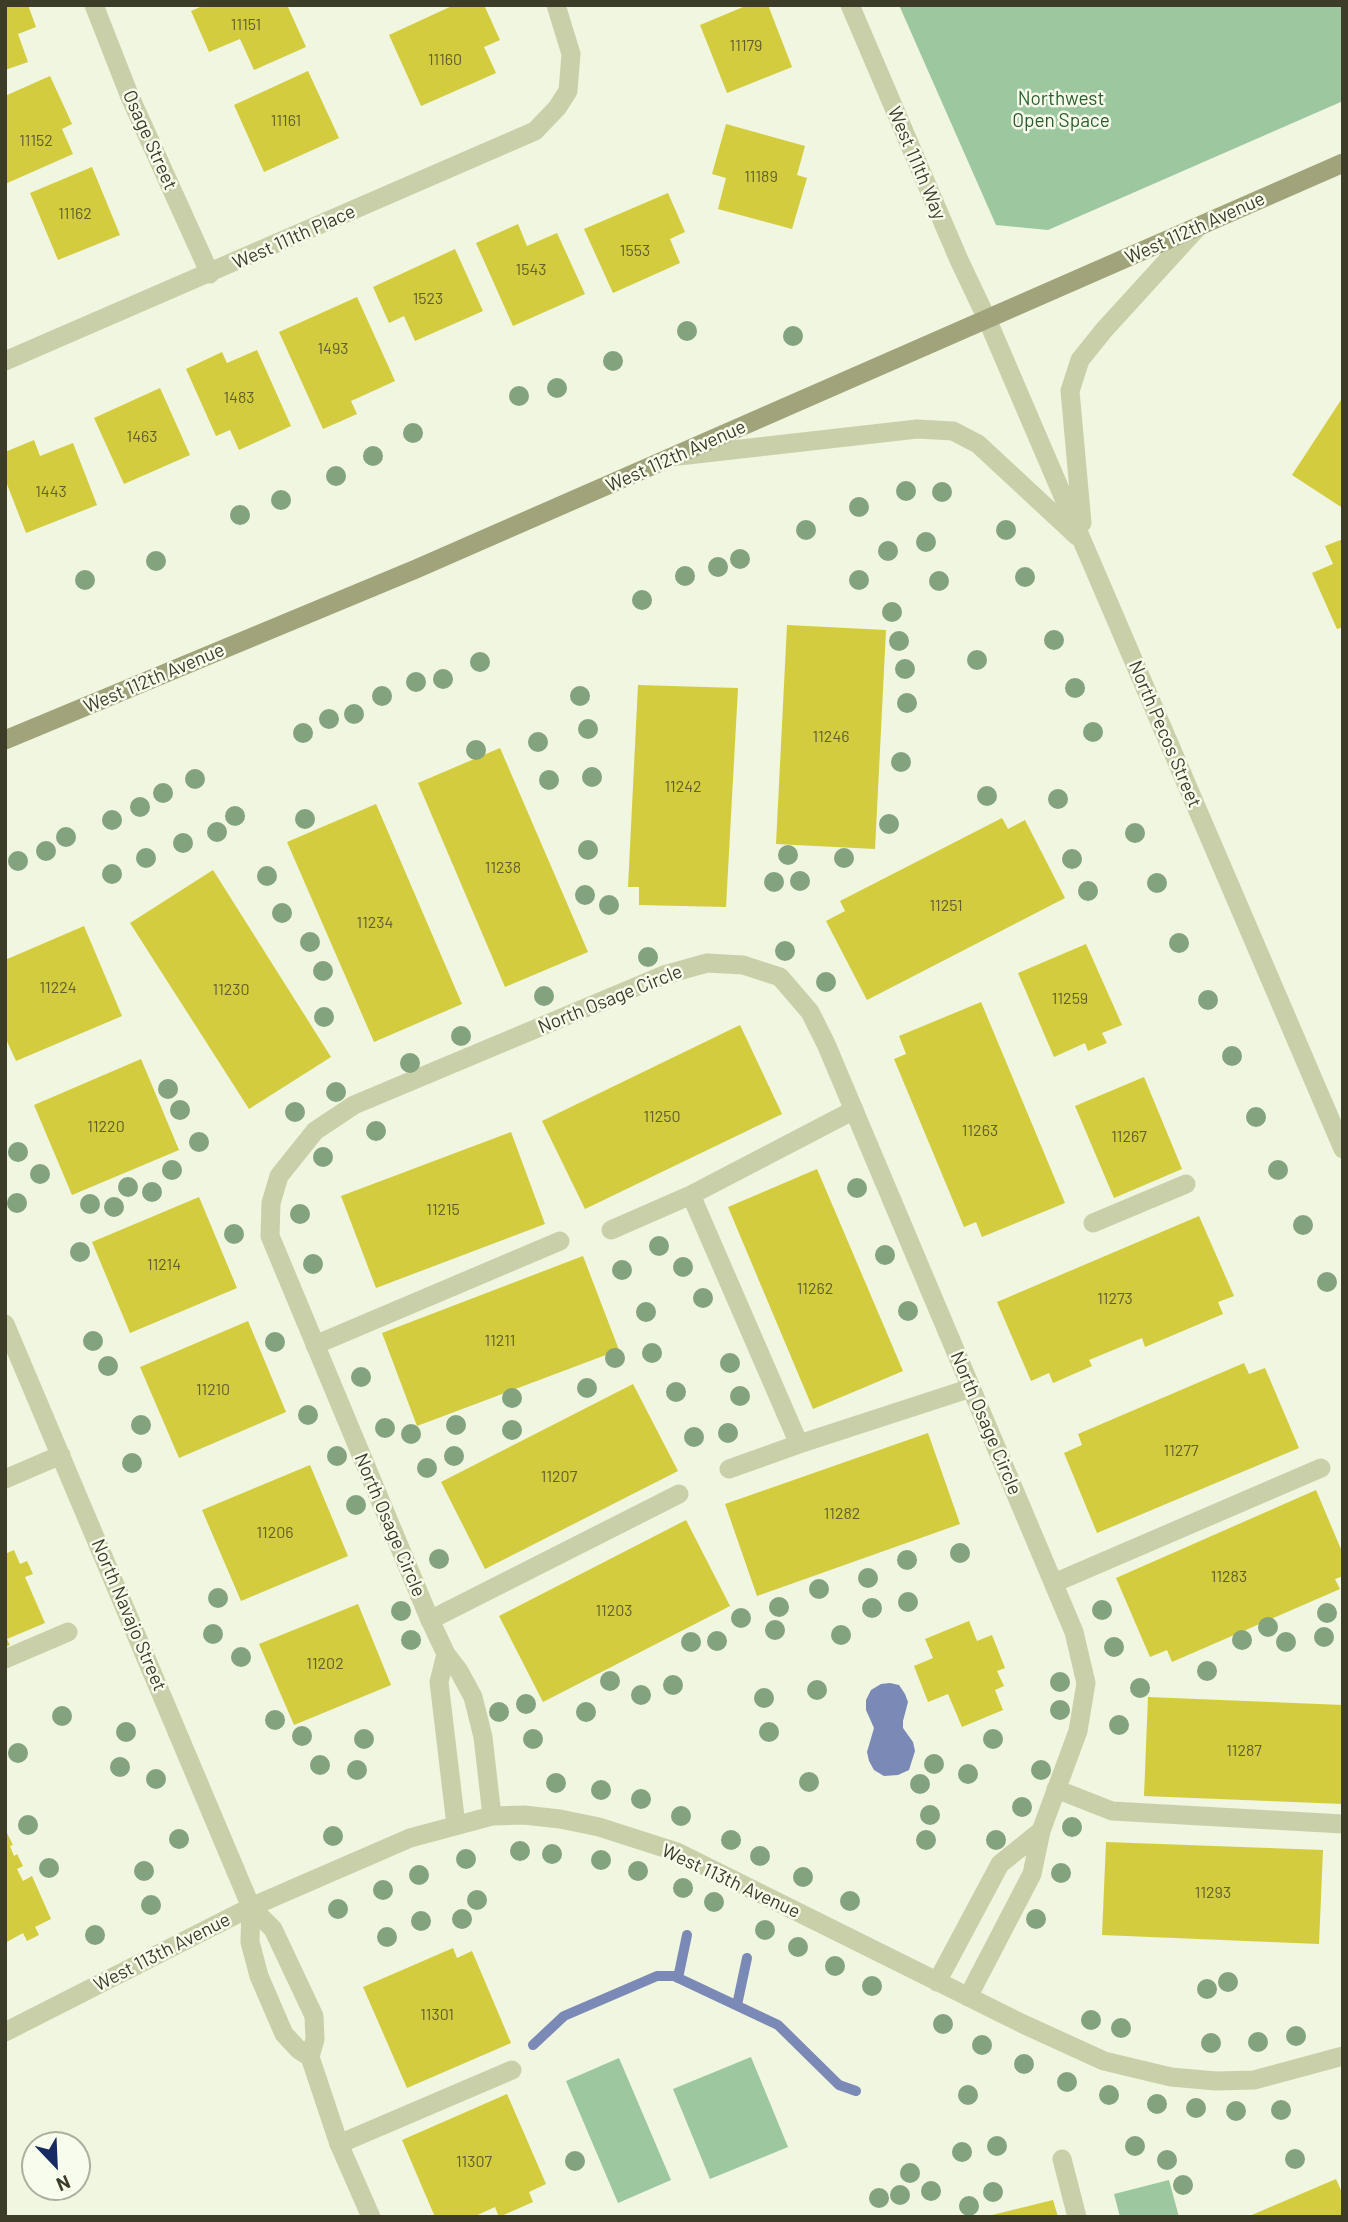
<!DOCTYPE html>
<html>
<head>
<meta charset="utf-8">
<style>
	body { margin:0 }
	#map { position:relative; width:1348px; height:2222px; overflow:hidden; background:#f0f6df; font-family:Barlow,sans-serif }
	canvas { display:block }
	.frame { position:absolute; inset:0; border:7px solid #3c3c29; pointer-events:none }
	.north { position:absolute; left:21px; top:2131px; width:70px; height:70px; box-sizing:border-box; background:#f8fcec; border:2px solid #adaf9e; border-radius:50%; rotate:157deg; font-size:19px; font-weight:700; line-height:28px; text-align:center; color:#3c3c29 }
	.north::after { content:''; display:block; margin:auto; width:24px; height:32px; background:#192a63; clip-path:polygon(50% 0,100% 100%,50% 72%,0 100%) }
</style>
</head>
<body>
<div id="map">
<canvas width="1348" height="2222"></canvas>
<div class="frame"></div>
<div class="north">N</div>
</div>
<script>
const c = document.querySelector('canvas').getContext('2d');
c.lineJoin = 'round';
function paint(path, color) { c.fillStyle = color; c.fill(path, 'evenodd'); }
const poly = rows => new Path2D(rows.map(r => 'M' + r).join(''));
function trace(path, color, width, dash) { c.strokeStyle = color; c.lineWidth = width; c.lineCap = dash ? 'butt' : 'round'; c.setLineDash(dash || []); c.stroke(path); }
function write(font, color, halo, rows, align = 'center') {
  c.font = font + ' Barlow,sans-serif'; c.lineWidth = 5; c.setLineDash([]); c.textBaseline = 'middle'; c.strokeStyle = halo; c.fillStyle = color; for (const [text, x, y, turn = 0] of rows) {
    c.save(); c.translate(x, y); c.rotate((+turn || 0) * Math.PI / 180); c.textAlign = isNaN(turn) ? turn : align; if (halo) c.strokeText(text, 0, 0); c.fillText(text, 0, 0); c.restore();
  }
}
paint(poly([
	[899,5,1343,5,1343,101,1048,230,996,225],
	[751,2057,788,2147,710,2179,673,2089],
	[619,2058,671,2180,618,2203,566,2081],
	[1169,2180,1179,2217,1120,2217,1114,2194]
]), '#9cc79f');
paint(poly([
	[890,1683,899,1685,905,1694,908,1702,903,1721,903,1728,913,1742,915,1751,909,1770,898,1775,884,1776,874,1770,869,1761,867,1752,874,1728,866,1710,866,1700,871,1690,881,1684]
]), '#7a89b6');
trace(poly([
	[678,1978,687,1935],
	[737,2005,747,1958],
	[533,2045,564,2016,657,1976,674,1976,778,2025,839,2085,856,2091]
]), '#7a89b6', 10);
paint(poly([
	[5,5,28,5,36,27,18,34,28,62,5,70],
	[205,5,287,5,306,47,254,70,240,39,209,52,191,11],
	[454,5,484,5,500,40,484,47,496,73,421,106,389,35],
	[748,5,768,5,792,67,727,93,700,25],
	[308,71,339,138,264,172,234,105],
	[50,76,72,124,62,129,73,154,5,184,5,96],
	[726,124,805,146,797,175,807,178,792,229,718,209,726,178,712,174],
	[92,167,120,235,58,260,30,193],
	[668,193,685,232,670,239,680,263,613,293,584,229],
	[518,224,527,246,557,233,585,294,513,326,476,243],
	[455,249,483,311,415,341,404,316,389,323,373,287],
	[357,297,395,381,351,401,357,414,323,429,279,332],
	[257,350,291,426,239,450,230,430,216,436,186,369,222,352,227,363],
	[160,388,190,455,124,484,94,418],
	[1343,397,1343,504,1341,507,1292,475],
	[34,440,40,456,73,443,97,505,26,533,5,479,5,452],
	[1343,539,1343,627,1337,629,1312,573,1333,564,1325,546],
	[787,625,886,630,875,849,776,844],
	[638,685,738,688,726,907,639,905,639,887,628,887],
	[500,748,588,952,505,987,418,783],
	[376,804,462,1004,374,1042,287,842],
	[1002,818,1008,829,1025,820,1065,898,867,1000,826,921,845,911,840,901],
	[213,870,331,1057,249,1109,130,923],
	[84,926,122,1016,16,1061,5,1037,5,960],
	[1086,944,1122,1025,1102,1033,1107,1043,1088,1051,1085,1043,1054,1057,1018,973],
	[981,1002,1065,1203,982,1237,976,1222,964,1227,894,1059,906,1054,899,1036],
	[740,1025,782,1114,585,1209,542,1121],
	[141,1059,179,1150,72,1195,34,1105],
	[1144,1077,1182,1169,1114,1198,1075,1106],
	[511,1132,545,1224,376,1288,341,1196],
	[817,1169,903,1371,813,1409,728,1207],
	[199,1197,237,1288,130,1333,92,1242],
	[1199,1216,1234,1296,1218,1302,1223,1314,1145,1347,1142,1338,1089,1360,1092,1366,1053,1383,1049,1373,1031,1381,997,1302],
	[583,1256,619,1350,417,1426,382,1333],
	[248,1321,286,1412,179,1458,140,1367],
	[1244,1363,1249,1374,1265,1368,1299,1448,1097,1533,1064,1453,1082,1445,1078,1434],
	[633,1384,678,1471,485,1569,441,1482],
	[928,1433,960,1524,757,1596,725,1504],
	[310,1465,348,1556,241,1601,202,1510],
	[1316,1490,1343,1554,1343,1576,1335,1579,1340,1589,1172,1662,1167,1650,1150,1657,1116,1578],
	[686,1520,730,1606,543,1702,499,1616],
	[14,1550,20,1564,27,1561,33,1574,25,1577,45,1623,7,1639,10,1645,5,1647,5,1554],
	[358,1604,391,1685,294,1725,259,1644],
	[969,1621,977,1641,992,1635,1005,1668,997,1671,1004,1686,995,1690,1003,1710,962,1727,948,1694,928,1702,914,1666,933,1658,925,1639],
	[1148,1697,1343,1705,1343,1804,1144,1796],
	[5,1829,13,1845,10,1846,14,1856,17,1854,23,1866,17,1869,23,1881,32,1876,51,1919,35,1927,39,1935,27,1941,23,1933,5,1943],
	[1106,1842,1323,1850,1319,1944,1102,1935],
	[453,1948,457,1958,472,1951,511,2043,407,2088,363,1987],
	[507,2094,546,2184,529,2192,533,2202,499,2217,495,2207,473,2217,435,2217,402,2140],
	[1336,2179,1343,2195,1343,2217,1247,2217],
	[1053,2200,1058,2217,988,2217,988,2216]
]), '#d3cc3f');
trace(poly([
	[854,1110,691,1195,799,1444,971,1388],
	[1093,1223,1186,1184],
	[611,1230,691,1195],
	[315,1345,560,1241],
	[729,1469,799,1444],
	[1054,1583,1321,1468],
	[430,1620,679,1494],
	[5,1659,68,1632],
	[1056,1789,1112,1811,1343,1824],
	[339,2144,512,2070],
	[1062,2159,1077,2217]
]), '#c9d0a9', 19);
trace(poly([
	[94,5,130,97,210,274],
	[850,5,959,260,987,319],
	[5,361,535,131,557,108,568,91,571,54,556,5],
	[5,1324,251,1907,273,1929,314,2016,315,2039,310,2057,339,2144,371,2217],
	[5,1479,61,1455],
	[446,1654,439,1682,456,1825],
	[492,1816,483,1737,473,1697,459,1671,446,1654,430,1620,270,1236,271,1203,279,1176,315,1131,354,1105,664,975,707,963,743,965,780,977,810,1012,826,1044,1074,1632,1086,1683,1078,1731,1041,1831,1032,1874,968,1997],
	[251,1907,250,1942,259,1976,284,2034,299,2050,310,2057],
	[937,1982,1000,1864,1041,1831],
	[5,2032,251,1907,410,1838,492,1816,524,1815,560,1819,599,1827,677,1852,1023,2024,1104,2061,1171,2077,1216,2081,1254,2080,1343,2056]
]), '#c9d0a9', 19);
trace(poly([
	[987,319,1343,1149],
	[679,456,917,429,953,431,978,444,1077,536],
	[1082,523,1070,391,1080,360,1104,330,1198,227]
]), '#c9d0a9', 19);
trace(poly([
	[5,740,416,569,1343,163]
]), '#a1a47a', 19);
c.fillStyle = '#83a27e';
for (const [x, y] of [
	[687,331],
	[793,336],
	[613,361],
	[557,388],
	[519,396],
	[413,433],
	[373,456],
	[336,476],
	[906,491],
	[942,492],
	[281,500],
	[859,507],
	[240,515],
	[806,530],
	[1006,530],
	[926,542],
	[888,551],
	[740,559],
	[156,561],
	[718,567],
	[685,576],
	[1025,577],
	[85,580],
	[859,580],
	[939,581],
	[642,600],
	[892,612],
	[1054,640],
	[899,641],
	[977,660],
	[480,662],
	[905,669],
	[443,679],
	[416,682],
	[1075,688],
	[382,696],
	[580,696],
	[907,703],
	[354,714],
	[329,719],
	[588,729],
	[1093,732],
	[303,733],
	[538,742],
	[476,750],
	[901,762],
	[592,777],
	[195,779],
	[549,780],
	[163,793],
	[987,796],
	[1058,799],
	[140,807],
	[235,816],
	[305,819],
	[112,820],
	[889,824],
	[217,832],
	[1135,833],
	[66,837],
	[183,843],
	[588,850],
	[46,851],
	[788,855],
	[146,858],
	[844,858],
	[1072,859],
	[18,861],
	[112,874],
	[267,876],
	[800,881],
	[774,882],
	[1157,883],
	[1088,891],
	[585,895],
	[609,905],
	[282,913],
	[310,942],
	[1179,943],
	[785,951],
	[648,957],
	[323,971],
	[826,982],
	[544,996],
	[1208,1000],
	[324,1017],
	[461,1036],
	[1232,1056],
	[410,1063],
	[168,1089],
	[336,1092],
	[180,1110],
	[295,1112],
	[1256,1117],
	[376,1131],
	[199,1142],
	[18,1152],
	[323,1157],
	[172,1170],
	[1278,1170],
	[40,1174],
	[128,1187],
	[857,1188],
	[152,1192],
	[17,1203],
	[90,1204],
	[114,1207],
	[300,1214],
	[1303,1225],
	[234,1234],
	[659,1246],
	[80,1252],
	[885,1255],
	[313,1264],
	[683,1267],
	[622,1270],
	[1327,1282],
	[703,1298],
	[908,1311],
	[646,1312],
	[93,1341],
	[275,1342],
	[652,1353],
	[615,1358],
	[730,1363],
	[108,1366],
	[361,1377],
	[587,1388],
	[676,1392],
	[740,1396],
	[512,1398],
	[308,1415],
	[141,1425],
	[456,1425],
	[385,1428],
	[512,1430],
	[728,1433],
	[411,1434],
	[694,1437],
	[337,1456],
	[454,1456],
	[132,1463],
	[427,1468],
	[356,1505],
	[960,1553],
	[439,1559],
	[907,1560],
	[868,1578],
	[819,1589],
	[218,1598],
	[908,1602],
	[779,1607],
	[872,1608],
	[1102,1610],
	[401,1611],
	[1327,1613],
	[741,1618],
	[1268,1627],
	[775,1630],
	[213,1634],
	[841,1635],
	[1324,1637],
	[411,1640],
	[1242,1640],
	[717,1641],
	[691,1642],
	[1286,1642],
	[1114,1647],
	[241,1657],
	[1207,1671],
	[610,1681],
	[1060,1682],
	[673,1685],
	[1140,1688],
	[817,1690],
	[641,1695],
	[764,1698],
	[526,1704],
	[1060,1710],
	[499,1712],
	[586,1712],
	[62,1716],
	[275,1720],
	[1119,1725],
	[126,1732],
	[769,1732],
	[302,1736],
	[364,1739],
	[533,1739],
	[993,1739],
	[18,1753],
	[934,1764],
	[320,1765],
	[120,1767],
	[357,1770],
	[1041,1770],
	[968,1774],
	[156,1779],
	[809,1782],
	[556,1783],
	[920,1784],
	[601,1790],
	[641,1799],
	[1022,1807],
	[930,1815],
	[681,1816],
	[28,1825],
	[1072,1827],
	[333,1836],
	[179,1839],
	[731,1840],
	[926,1840],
	[996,1840],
	[520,1851],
	[552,1854],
	[760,1856],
	[466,1859],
	[601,1860],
	[49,1868],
	[144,1871],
	[638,1871],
	[1061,1873],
	[419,1875],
	[803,1877],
	[683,1888],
	[383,1890],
	[477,1900],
	[850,1901],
	[714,1902],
	[151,1905],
	[338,1909],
	[462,1919],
	[1036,1919],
	[421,1921],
	[765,1930],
	[95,1935],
	[387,1937],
	[798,1947],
	[835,1966],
	[1228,1982],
	[872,1986],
	[1207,1989],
	[1091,2020],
	[943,2024],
	[1121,2028],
	[1296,2036],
	[1258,2042],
	[1211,2043],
	[982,2045],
	[1024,2064],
	[1067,2082],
	[968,2095],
	[1109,2095],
	[1157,2104],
	[1196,2108],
	[1281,2110],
	[1236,2111],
	[997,2146],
	[1135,2146],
	[962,2152],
	[1295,2159],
	[1167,2160],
	[575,2161],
	[910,2173],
	[1183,2185],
	[931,2191],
	[993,2192],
	[900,2195],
	[879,2198],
	[969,2206]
]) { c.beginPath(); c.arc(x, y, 10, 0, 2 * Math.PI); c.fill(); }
write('16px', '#62602e', null, [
	["11151",246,25],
	["11179",746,46],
	["11160",445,60],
	["11161",286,121],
	["11152",36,141],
	["11189",761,177],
	["11162",75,214],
	["1553",635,251],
	["1543",531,270],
	["1523",428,299],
	["1493",333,349],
	["1483",239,398],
	["1463",142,437],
	["1443",51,492],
	["11246",831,737],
	["11242",683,787],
	["11238",503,868],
	["11251",946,906],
	["11234",375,923],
	["11224",58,988],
	["11230",231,990],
	["11259",1070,999],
	["11250",662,1117],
	["11220",106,1127],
	["11263",980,1131],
	["11267",1129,1137],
	["11215",443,1210],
	["11214",164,1265],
	["11262",815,1289],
	["11273",1115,1299],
	["11211",500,1341],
	["11210",213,1390],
	["11277",1181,1451],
	["11207",559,1477],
	["11282",842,1514],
	["11206",275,1533],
	["11283",1229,1577],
	["11203",614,1611],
	["11202",325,1664],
	["11287",1244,1751],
	["11293",1213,1893],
	["11301",437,2015],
	["11307",474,2162]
]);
write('19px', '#2a5e2e', '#f8fcec', [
	["Northwest",1061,99],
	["Open Space",1061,121]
]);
write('19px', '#3c3c29', '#f8fcec', [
	["Osage Street",150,140,66],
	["West 111th Way",917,163,67],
	["West 112th Avenue",1195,228,-24],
	["West 111th Place",294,237,-24],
	["West 112th Avenue",676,456,-24],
	["West 112th Avenue",154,678,-23],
	["North Pecos Street",1165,734,67],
	["North Osage Circle",610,999,-22],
	["North Osage Circle",986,1423,67],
	["North Osage Circle",390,1525,67],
	["North Navajo Street",129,1615,67],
	["West 113th Avenue",731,1881,25],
	["West 113th Avenue",162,1952,-27]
]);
</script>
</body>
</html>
